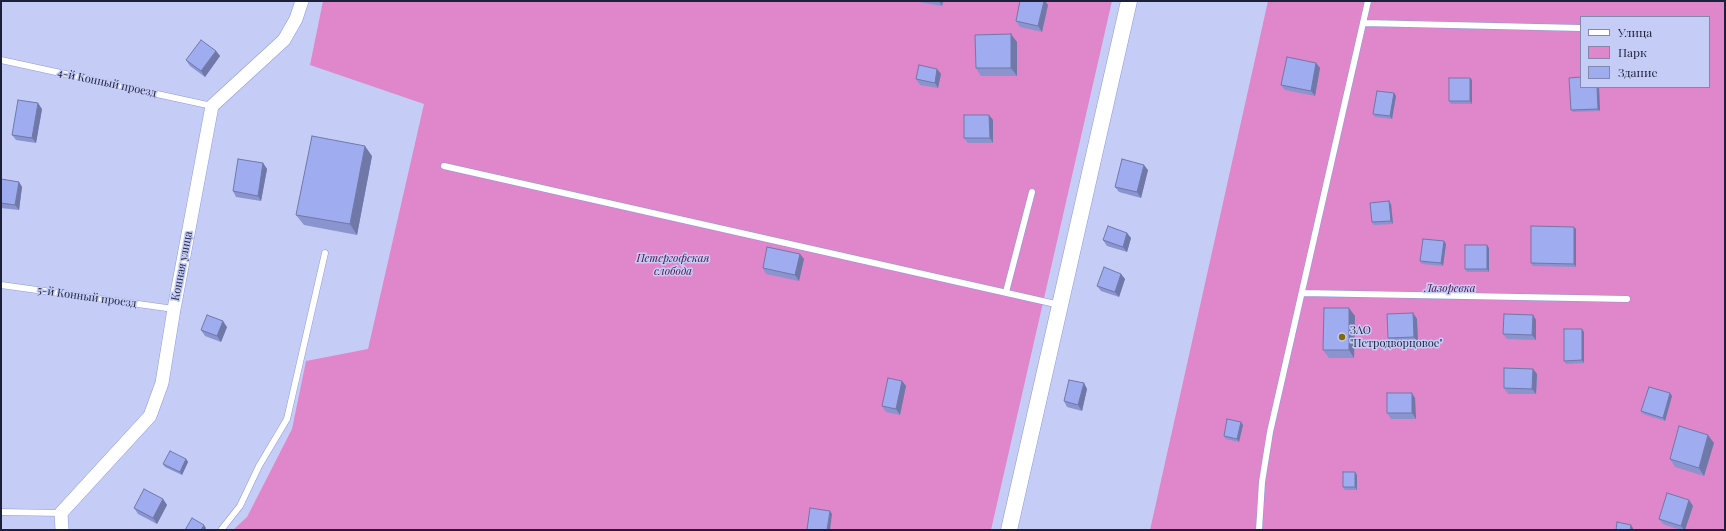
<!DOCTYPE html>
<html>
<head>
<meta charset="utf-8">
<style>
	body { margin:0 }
	#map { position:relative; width:1726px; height:531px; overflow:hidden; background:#c5cdf7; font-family:"Playfair Display",serif }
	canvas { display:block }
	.frame { position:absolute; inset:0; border:2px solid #1c203a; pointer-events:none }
	.legend { position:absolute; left:1580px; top:16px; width:130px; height:72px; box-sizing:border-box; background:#c5cdf7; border:1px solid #8188ab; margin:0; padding:5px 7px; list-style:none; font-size:12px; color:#1c203a }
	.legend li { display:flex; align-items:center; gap:8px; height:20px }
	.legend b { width:20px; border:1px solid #8188ab }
</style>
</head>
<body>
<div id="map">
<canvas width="1726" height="531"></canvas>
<div class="frame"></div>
<ul class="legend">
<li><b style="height:5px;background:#fff"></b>Улица</li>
<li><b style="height:11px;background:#e086cb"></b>Парк</li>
<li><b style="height:11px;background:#a0acf0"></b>Здание</li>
</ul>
</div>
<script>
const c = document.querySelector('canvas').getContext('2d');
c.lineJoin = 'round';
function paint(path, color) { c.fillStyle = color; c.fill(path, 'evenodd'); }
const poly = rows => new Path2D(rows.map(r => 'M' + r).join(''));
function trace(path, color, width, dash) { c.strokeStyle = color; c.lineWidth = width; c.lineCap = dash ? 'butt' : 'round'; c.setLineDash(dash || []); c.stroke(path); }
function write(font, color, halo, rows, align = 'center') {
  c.font = font + ' "Playfair Display",serif'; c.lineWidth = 3; c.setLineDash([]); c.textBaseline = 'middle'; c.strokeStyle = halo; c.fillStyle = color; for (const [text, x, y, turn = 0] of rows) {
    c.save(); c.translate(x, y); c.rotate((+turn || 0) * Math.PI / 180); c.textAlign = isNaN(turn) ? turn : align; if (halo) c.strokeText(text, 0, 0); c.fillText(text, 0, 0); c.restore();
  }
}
paint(poly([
	[323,1,1112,1,991,530,233,530,247,517,292,429,306,361,368,349,424,104,310,65],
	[1268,1,1725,1,1725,530,1150,530],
	[1581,17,1709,17,1709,87,1581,87]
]), '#e086cb');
const service = poly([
	[1364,23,1581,28],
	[1,60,212,106],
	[444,166,1060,305],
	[1,285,174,309],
	[1006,292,1032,192],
	[1303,293,1627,299],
	[1,512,61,513],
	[221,530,240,506,259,466,287,419,325,253],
	[1259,530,1262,482,1270,432,1368,1]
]);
const minor = poly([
	[62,530,61,513,150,416,162,383,174,309,212,106,284,40,296,19,302,1]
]);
const tertiary = poly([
	[1009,530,1129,1]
]);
trace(service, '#8d98da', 7);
trace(minor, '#8d98da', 14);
trace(tertiary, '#8d98da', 17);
trace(service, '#fff', 6);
trace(minor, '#fff', 13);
trace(tertiary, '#fff', 16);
paint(poly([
	[918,1,943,1,942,6,919,2],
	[1048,5,1042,32,1020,27,1016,21],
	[1017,42,1017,76,981,76,976,68],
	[216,51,220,56,205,77,190,66,186,60],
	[1316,63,1320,68,1315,96,1285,90,1281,85],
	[937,69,941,74,938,88,920,85,916,79],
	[1470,78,1472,80,1472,104,1451,104,1449,101],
	[1599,87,1600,111,1573,112,1571,110],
	[1394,93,1396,96,1392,119,1375,117,1373,114],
	[42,109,36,143,16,140,12,135],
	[989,115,993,120,993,143,968,143,964,138],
	[372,156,357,235,304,225,296,215],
	[263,163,267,169,261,201,236,197,233,191],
	[1148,170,1141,198,1119,192,1115,187],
	[1,179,19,182,22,187,19,210,1,208],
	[1391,204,1393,224,1374,225,1372,222],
	[1576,229,1576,267,1533,266,1531,263],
	[1127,233,1131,238,1127,252,1107,246,1103,240],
	[1444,241,1446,244,1443,266,1422,264,1420,261],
	[1489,248,1489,272,1467,272,1465,269],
	[804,259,799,281,766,274,763,268],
	[1121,274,1125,279,1119,297,1101,291,1097,286],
	[1413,313,1417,319,1418,343,1392,344,1388,338],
	[1533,315,1536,320,1536,340,1507,339,1503,334],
	[1355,316,1354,358,1329,358,1323,350],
	[227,327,221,342,205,336,201,330],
	[1584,332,1584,363,1566,364,1564,361],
	[1533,369,1537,374,1536,394,1508,394,1504,388],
	[902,381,906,386,900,415,886,412,882,406],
	[1084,383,1087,389,1082,411,1067,407,1064,401],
	[1670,393,1672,396,1665,421,1643,414,1641,411],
	[1415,398,1416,419,1391,419,1387,413],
	[1241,422,1243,425,1239,442,1226,439,1224,436],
	[1714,443,1704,476,1675,467,1670,459],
	[186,459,188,462,182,475,165,467,163,464],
	[1357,475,1357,490,1345,490,1343,487],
	[163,499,167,505,157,524,138,514,134,508],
	[1689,500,1693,506,1685,530,1680,530,1663,524,1659,519]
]), '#8a94ce');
paint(poly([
	[939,1,943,1,942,6],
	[1044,1,1045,1,1048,5,1042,32,1038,26],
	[1011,34,1017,42,1017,76,1011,68],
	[216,51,220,56,205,77,201,71],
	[1316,63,1320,68,1315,96,1311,91],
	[937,69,941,74,938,88,935,83],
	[1470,78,1472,80,1472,104,1470,101],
	[1597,87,1599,87,1600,111,1598,109],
	[1394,93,1396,96,1392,119,1390,116],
	[38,103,42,109,36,143,32,138],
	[989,115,993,120,993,143,990,138],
	[365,146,372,156,357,235,350,224],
	[263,163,267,169,261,201,258,196],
	[1144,165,1148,170,1141,198,1137,192],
	[19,182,22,187,19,210,15,205],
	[1389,201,1391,204,1393,224,1391,221],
	[1574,227,1576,229,1576,267,1574,264],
	[1127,233,1131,238,1127,252,1123,247],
	[1444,241,1446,244,1443,266,1441,263],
	[1487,245,1489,248,1489,272,1487,269],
	[800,254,804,259,799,281,795,275],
	[1121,274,1125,279,1119,297,1115,292],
	[1349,308,1355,316,1354,358,1349,350],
	[1413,313,1417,319,1418,343,1414,337],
	[1533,315,1536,320,1536,340,1532,335],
	[223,321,227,327,221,342,217,336],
	[1582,329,1584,332,1584,363,1582,360],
	[1533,369,1537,374,1536,394,1532,389],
	[902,381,906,386,900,415,896,409],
	[1084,383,1087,389,1082,411,1078,405],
	[1412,393,1415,398,1416,419,1412,413],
	[1670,393,1672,396,1665,421,1663,418],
	[1241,422,1243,425,1239,442,1237,439],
	[1708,435,1714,443,1704,476,1699,468],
	[186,459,188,462,182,475,180,472],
	[1355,472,1357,475,1357,490,1355,487],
	[163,499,167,505,157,524,153,518],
	[1689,500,1693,506,1685,530,1684,530,1681,526],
	[830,511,832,514,830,530,827,530],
	[204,525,206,528,205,530,201,530],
	[1631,525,1633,528,1633,530,1630,530]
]), '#7078a8');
const building = poly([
	[1020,1,1044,1,1038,26,1016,21,1020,1],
	[1011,34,1011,68,976,68,975,35,1011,34],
	[201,40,216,51,201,71,186,60,201,40],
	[1287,57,1316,63,1311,91,1281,85,1287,57],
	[919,65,937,69,935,83,916,79,919,65],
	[1581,77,1581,87,1597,87,1598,109,1571,110,1569,78,1581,77],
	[1449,78,1470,78,1470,101,1449,101,1449,78],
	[1377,91,1394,93,1390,116,1373,114,1377,91],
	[18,100,38,103,32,138,12,135,18,100],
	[964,115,989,115,990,138,964,138,964,115],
	[312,136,365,146,350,224,296,215,312,136],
	[238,159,263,163,258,196,233,191,238,159],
	[1122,159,1144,165,1137,192,1115,187,1122,159],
	[1,179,19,182,15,205,1,203,1,179],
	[1389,201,1391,221,1372,222,1370,203,1389,201],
	[1108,226,1127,233,1123,247,1103,240,1108,226],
	[1531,226,1574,227,1574,264,1531,263,1531,226],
	[1423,239,1444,241,1441,263,1420,261,1423,239],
	[1465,245,1487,245,1487,269,1465,269,1465,245],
	[767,247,800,254,795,275,763,268,767,247],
	[1104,267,1121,274,1115,292,1097,286,1104,267],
	[1324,308,1349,308,1349,350,1323,350,1324,308],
	[1413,313,1414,337,1388,338,1387,314,1413,313],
	[1504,314,1533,315,1532,335,1503,334,1504,314],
	[207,315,223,321,217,336,201,330,207,315],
	[1564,329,1582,329,1582,360,1564,361,1564,329],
	[1504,368,1533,369,1532,389,1504,388,1504,368],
	[888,378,902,381,896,409,882,406,888,378],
	[1069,380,1084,383,1078,405,1064,401,1069,380],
	[1649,387,1670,393,1663,418,1641,411,1649,387],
	[1387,393,1412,393,1412,413,1387,413,1387,393],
	[1227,419,1241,422,1237,439,1224,436,1227,419],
	[1679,426,1708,435,1699,468,1670,459,1679,426],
	[170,451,186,459,180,472,163,464,170,451],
	[1343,472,1355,472,1355,487,1343,487,1343,472],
	[144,489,163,499,153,518,134,508,144,489],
	[1667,493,1689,500,1681,526,1659,519,1667,493],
	[810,508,830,511,827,530,807,530,810,508],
	[192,518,204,525,201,530,185,530,192,518],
	[1617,522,1631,525,1630,530,1616,530,1617,522]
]);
paint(building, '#a0acf0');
trace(building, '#7078a8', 1);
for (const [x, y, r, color] of [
	[1342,337,4,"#806c07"]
]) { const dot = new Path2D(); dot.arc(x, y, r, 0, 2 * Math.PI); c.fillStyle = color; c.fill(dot); trace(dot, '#c5cdf7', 1.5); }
write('11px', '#1c203a', '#c5cdf7', [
	["4-й Конный проезд",107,83,12],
	["Конная улица",182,266,-79],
	["5-й Конный проезд",87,297,8]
]);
write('italic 11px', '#501045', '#c5cdf7', [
	["Петергофская",673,259],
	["слобода",673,272],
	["Лазоревка",1450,289]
]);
write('11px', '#1c203a', '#c5cdf7', [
	["ЗАО",1350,331],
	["\"Петродворцовое\"",1350,344]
], 'left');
</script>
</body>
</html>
